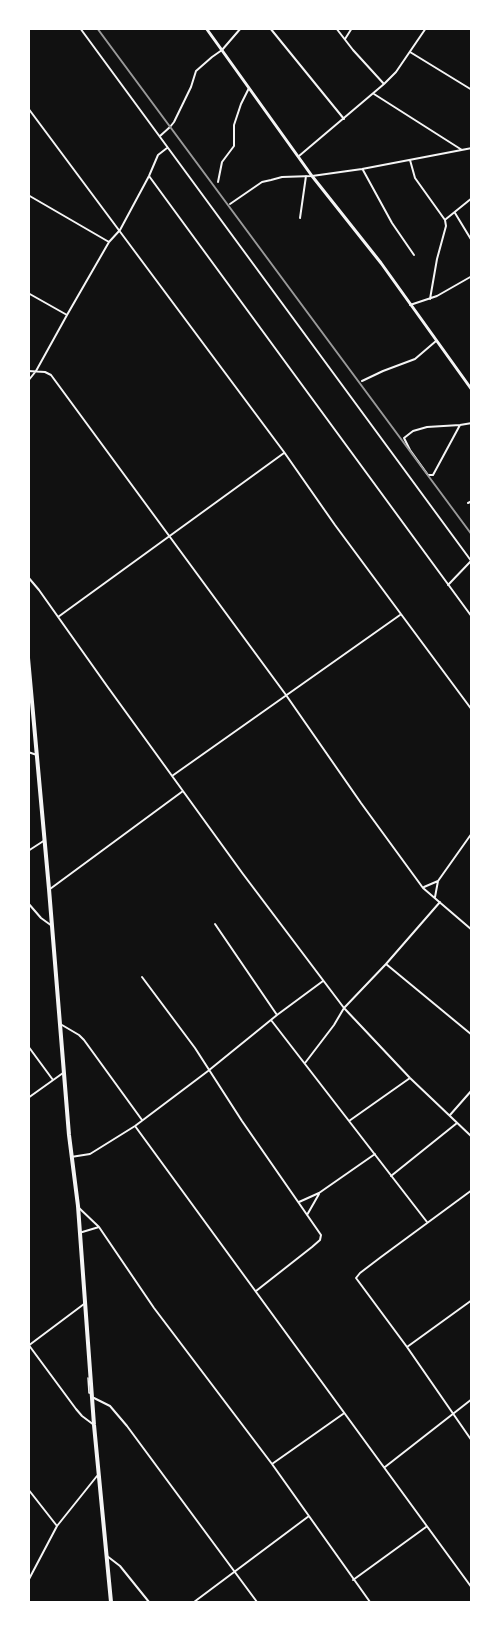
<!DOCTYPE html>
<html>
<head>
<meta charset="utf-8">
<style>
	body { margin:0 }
	#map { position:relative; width:500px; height:1631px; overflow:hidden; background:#111; font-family:"Varela Round",sans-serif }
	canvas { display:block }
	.frame { position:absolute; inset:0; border:30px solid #fff; pointer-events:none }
</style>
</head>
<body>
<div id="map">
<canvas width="500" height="1631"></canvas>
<div class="frame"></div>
</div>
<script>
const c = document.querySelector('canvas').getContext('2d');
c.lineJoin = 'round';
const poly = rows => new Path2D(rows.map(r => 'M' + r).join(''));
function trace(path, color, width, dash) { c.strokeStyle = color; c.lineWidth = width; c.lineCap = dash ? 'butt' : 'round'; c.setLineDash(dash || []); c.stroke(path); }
trace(poly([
	[88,1378,89,1393,91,1393]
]), '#f5f5f5', 1.5);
trace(poly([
	[80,28,472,562],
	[270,28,344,119],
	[336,28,353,50,384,84],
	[345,39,352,28],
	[410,52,472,90],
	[374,94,462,150],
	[28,108,284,452,335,525,472,710],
	[160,136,170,127,174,122,191,87,196,71,212,57,222,50,241,28],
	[299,156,384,84,396,72,426,28],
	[410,160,415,178,445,220,446,226,437,259,430,299],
	[363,170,392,223,414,255],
	[149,176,472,617],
	[218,182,222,162,234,146,234,125,241,104,249,88],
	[28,195,109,242],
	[230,204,262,182,271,180,282,177,312,176,362,169,472,148],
	[455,213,472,241],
	[300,218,306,176],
	[446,219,472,198],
	[28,293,67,315],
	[410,305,437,296,472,276],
	[28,371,45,372,51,375,286,695,361,803,423,888,472,930],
	[28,381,36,371,67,315,109,242,120,230,149,176,158,155,167,148],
	[362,381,383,371,415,359,436,341],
	[460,425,433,475,428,475,410,450,404,438,413,431,427,427,460,425,472,423],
	[468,503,472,501],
	[28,577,39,590,107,686,243,874,344,1008,410,1078,472,1137],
	[448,585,471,561],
	[58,617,284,453],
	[28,752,37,755],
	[172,776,400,615],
	[28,851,45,840],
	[424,887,438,881],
	[50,889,183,791],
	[435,897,438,881,472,833],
	[28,903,41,918,52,926],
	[215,924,277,1015],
	[386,964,472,1035],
	[142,977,195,1048,242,1121,321,1235,320,1240,312,1247,256,1291],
	[271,1020,427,1222],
	[62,1025,79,1035,84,1040,142,1120],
	[28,1046,53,1080],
	[305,1063,334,1025,344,1008,386,964,440,902],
	[28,1098,63,1073],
	[450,1115,472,1090],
	[349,1121,410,1078],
	[135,1126,472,1588],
	[71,1157,90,1154,135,1126,208,1071,277,1015,323,981],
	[391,1176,457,1123],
	[472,1190,381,1257,360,1273,356,1278,407,1347,472,1441],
	[299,1202,319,1193,375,1154],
	[78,1207,99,1227,154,1308,272,1464,370,1602],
	[307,1215,319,1194],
	[79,1233,99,1227],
	[28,1344,76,1409,82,1416,94,1425],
	[28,1346,84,1304],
	[407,1347,472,1300],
	[94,1398,110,1406,127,1426,257,1602],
	[272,1464,343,1414],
	[385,1467,472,1399],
	[28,1489,57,1526],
	[107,1556,120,1566,149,1602],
	[353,1580,426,1527],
	[28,1581,57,1526,97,1476],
	[194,1602,309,1516]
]), '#f5f5f5', 2);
trace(poly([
	[206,28,312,176,381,263,472,390]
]), '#f5f5f5', 3);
trace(poly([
	[28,658,49,889,69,1135,78,1206,94,1425,111,1602]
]), '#f5f5f5', 4);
trace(poly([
	[97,28,472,535]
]), '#9a9a9a', 2);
</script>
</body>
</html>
